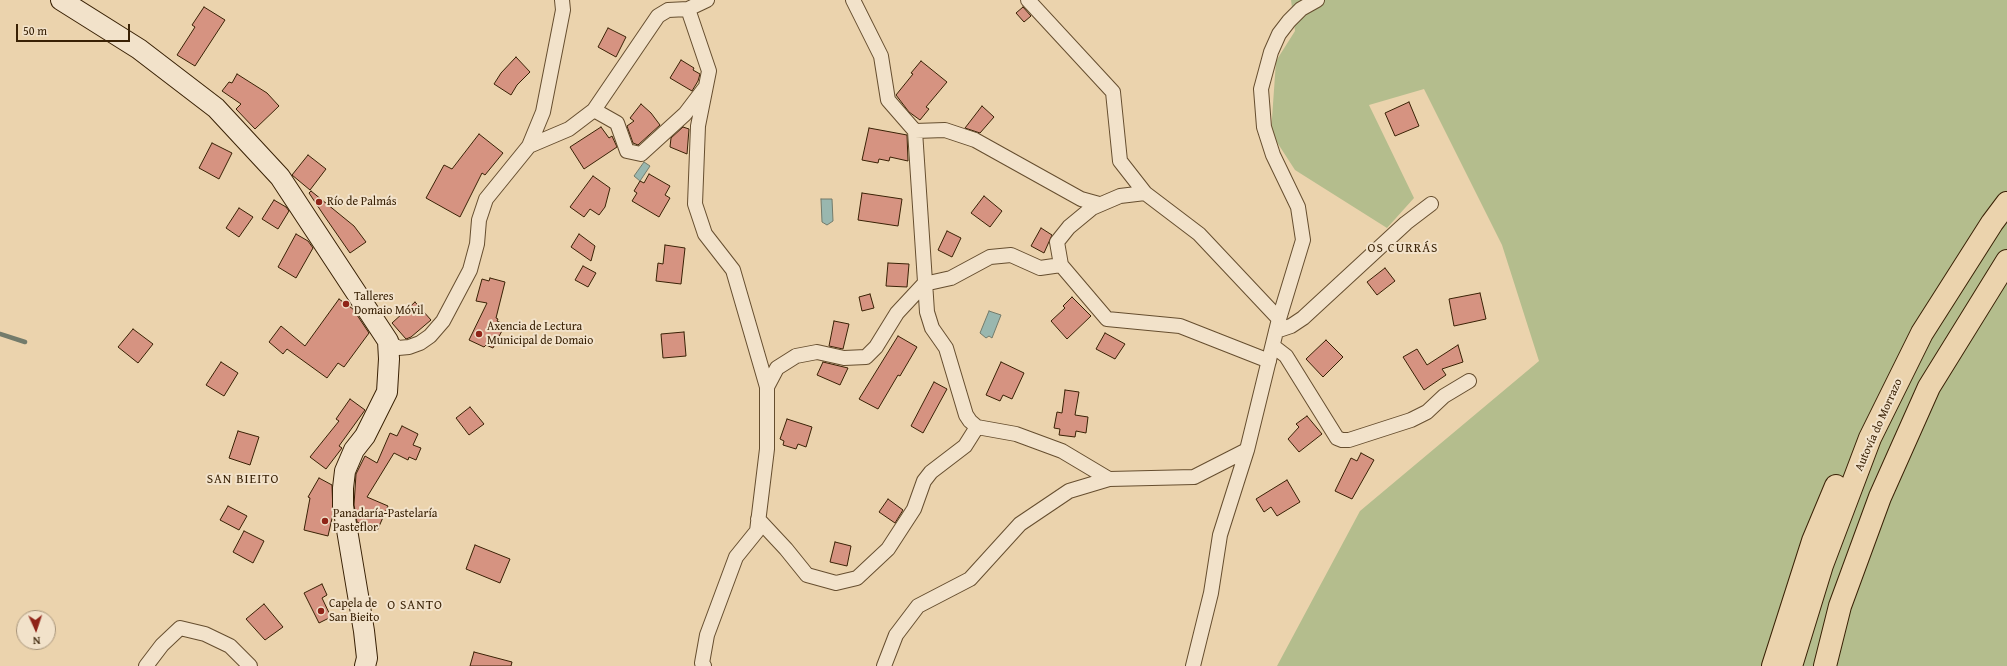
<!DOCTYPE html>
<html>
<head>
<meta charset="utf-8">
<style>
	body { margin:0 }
	#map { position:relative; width:2007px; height:666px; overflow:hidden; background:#ebd3ad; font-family:"Gentium Book Plus",serif }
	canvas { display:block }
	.north { position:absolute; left:16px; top:610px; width:40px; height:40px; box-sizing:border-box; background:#f2e2ca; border:1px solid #a8957b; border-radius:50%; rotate:177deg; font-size:11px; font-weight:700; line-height:16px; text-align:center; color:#392105 }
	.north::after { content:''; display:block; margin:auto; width:14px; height:18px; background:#8f2418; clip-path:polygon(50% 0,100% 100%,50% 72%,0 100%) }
	.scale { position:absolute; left:16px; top:24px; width:114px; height:18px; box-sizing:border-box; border:2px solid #392105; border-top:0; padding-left:5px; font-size:12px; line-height:14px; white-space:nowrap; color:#392105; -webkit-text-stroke:3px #f2e2ca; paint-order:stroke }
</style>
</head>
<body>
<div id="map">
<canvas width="2007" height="666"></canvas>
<div class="north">N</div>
<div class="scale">50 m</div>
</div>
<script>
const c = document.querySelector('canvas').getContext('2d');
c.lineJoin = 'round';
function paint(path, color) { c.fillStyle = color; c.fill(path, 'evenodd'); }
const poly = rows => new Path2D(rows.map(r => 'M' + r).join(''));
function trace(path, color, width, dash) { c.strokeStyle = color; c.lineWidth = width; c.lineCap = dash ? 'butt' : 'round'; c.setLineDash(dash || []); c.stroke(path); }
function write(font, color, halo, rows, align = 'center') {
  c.font = font + ' "Gentium Book Plus",serif'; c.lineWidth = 4; c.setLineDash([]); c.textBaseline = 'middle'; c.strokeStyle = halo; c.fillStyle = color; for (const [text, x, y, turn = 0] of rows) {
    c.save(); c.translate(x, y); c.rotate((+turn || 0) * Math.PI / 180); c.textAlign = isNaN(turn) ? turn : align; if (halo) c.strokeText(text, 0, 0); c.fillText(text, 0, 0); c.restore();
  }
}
paint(poly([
	[1291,0,2007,0,2007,666,1277,666,1360,511,1539,361,1502,245,1424,89,1369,105,1414,198,1387,228,1295,170,1271,133,1276,61,1295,31]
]), '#b4bd8d');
const water = poly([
	[644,162,650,166,640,181,634,176,644,162],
	[821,199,832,199,833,221,827,225,822,222,821,199],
	[989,311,1001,315,992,338,989,336,986,338,980,333,989,311]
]);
paint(water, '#99b7af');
trace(water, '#737b6b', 1);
trace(poly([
	[0,334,25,342]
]), '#737b6b', 4.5);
const building = poly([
	[204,7,225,20,195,66,177,55,195,27,192,25,204,7],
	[1023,7,1031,16,1024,22,1016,13,1023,7],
	[608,28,626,37,616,57,598,47,608,28],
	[516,57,530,72,517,85,511,95,494,84,501,73,516,57],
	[681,60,694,68,693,70,700,74,698,81,692,91,670,78,681,60],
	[921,61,947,82,926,107,929,109,920,120,909,112,896,95,913,74,911,73,921,61],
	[237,74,267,93,279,106,255,129,236,109,241,104,222,91,229,82,232,83,237,74],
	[1409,102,1419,126,1395,136,1385,113,1409,102],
	[641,104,651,113,660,125,638,145,633,143,627,126,634,121,630,118,641,104],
	[982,106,994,117,980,133,965,128,982,106],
	[601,127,609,138,612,136,617,147,584,169,570,147,601,127],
	[683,127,689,129,687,154,670,147,671,138,683,127],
	[869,128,907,135,908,161,890,157,889,161,879,159,878,163,862,160,869,128],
	[479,134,503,153,485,175,482,173,460,217,426,198,444,165,452,169,479,134],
	[212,143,232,153,219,179,199,168,212,143],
	[308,155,326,169,310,190,292,175,308,155],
	[649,174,670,186,665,195,670,198,659,217,632,201,637,193,634,191,640,181,644,183,649,174],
	[593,176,610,188,605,207,599,215,590,209,584,217,570,207,593,176],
	[311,191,354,226,366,242,350,253,325,217,309,193,311,191],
	[862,193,902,199,898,226,858,220,862,193],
	[984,196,1002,211,990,227,971,213,984,196],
	[274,200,286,207,289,211,278,229,262,219,274,200],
	[239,208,253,217,239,237,226,228,239,208],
	[1041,228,1052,235,1044,253,1031,246,1041,228],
	[947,231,961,238,952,257,938,250,947,231],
	[296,234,308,241,313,248,296,278,278,267,296,234],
	[579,234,595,246,591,261,571,247,579,234],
	[665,245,685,248,681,284,656,281,658,263,663,264,665,245],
	[888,263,909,264,907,287,886,286,888,263],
	[583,266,596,273,588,287,575,280,583,266],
	[1385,268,1395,281,1377,295,1367,282,1385,268],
	[490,278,505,282,496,318,498,319,497,321,505,325,493,348,486,345,484,347,469,340,487,303,476,301,482,279,489,281,490,278],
	[1480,293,1486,319,1454,326,1449,299,1480,293],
	[870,294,874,308,862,311,859,297,870,294],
	[1072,297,1091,316,1067,339,1051,321,1065,308,1063,306,1072,297],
	[339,299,353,309,369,333,344,367,338,363,327,378,287,349,283,354,269,342,281,326,305,346,339,299],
	[415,302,431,320,411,337,406,339,392,323,415,302],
	[834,321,849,324,843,349,829,346,834,321],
	[133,329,153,344,138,363,118,347,133,329],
	[684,332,686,356,663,358,661,334,684,332],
	[1105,333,1125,344,1115,359,1096,349,1105,333],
	[898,336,917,347,900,376,898,375,878,409,859,399,898,336],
	[1326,340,1343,357,1323,377,1306,359,1326,340],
	[1458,345,1463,362,1442,369,1446,375,1424,390,1403,357,1417,349,1427,365,1458,345],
	[221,362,238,373,224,396,206,385,221,362],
	[823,362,848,368,840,385,817,375,823,362],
	[1001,362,1024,373,1012,399,1003,395,1000,401,986,395,1001,362],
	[934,382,947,389,923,433,911,426,934,382],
	[1065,390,1079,392,1075,415,1088,417,1086,433,1076,431,1075,437,1059,435,1060,429,1054,428,1057,412,1062,413,1065,390],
	[350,399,365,410,339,446,342,448,326,469,310,457,339,421,336,419,350,399],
	[470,407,484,424,469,435,456,418,470,407],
	[1307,416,1322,434,1299,452,1288,439,1299,427,1296,424,1307,416],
	[787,419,812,427,806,447,798,444,796,449,783,445,784,441,780,439,787,419],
	[402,426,418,434,413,445,421,448,416,460,409,457,408,460,394,453,367,497,388,506,377,531,357,522,354,505,356,474,365,456,377,463,390,433,397,436,402,426],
	[238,431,259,437,250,465,229,458,238,431],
	[1361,453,1374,460,1352,499,1335,491,1351,458,1357,461,1361,453],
	[319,478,332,485,333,514,328,536,304,530,310,498,308,497,319,478],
	[1287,480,1300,502,1277,516,1271,507,1264,512,1256,499,1287,480],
	[888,499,903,510,895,523,879,512,888,499],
	[228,506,247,516,239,530,220,520,228,506],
	[244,531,264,541,253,563,233,552,244,531],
	[835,542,851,546,847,566,830,562,835,542],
	[475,545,510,559,500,583,466,569,475,545],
	[322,584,327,595,322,598,331,617,319,623,304,593,322,584],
	[264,604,283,627,265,640,246,619,264,604],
	[474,652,512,662,511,666,470,666,474,652]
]);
paint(building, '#d69381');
trace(building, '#392105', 1);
const street = poly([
	[853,0,881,56,888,100,915,131,927,312,932,328,946,348,966,415,970,421,977,427,1016,434,1062,451,1109,479,1194,477,1247,450],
	[1028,0,1113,92,1120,161,1145,193],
	[688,9,707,0],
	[594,110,617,123,627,151,641,154,685,114,704,89],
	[915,131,945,130,975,140,1081,199,1099,204],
	[529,146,569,129,594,110,658,16,668,10,688,9,709,71,698,126,695,204,705,234,733,270,767,387,767,449,757,531,736,557,707,635,702,663,704,666],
	[1061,265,1057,242,1069,227,1092,208,1120,196,1145,193,1199,234,1279,319],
	[1276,331,1291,326,1303,318,1406,223,1431,204],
	[388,341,398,348,409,347,420,343,430,336,443,321,470,270,477,244,479,220,486,199,529,146,543,112,563,10,562,0],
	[1273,346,1286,356,1337,438,1342,440,1349,440,1411,420,1427,412,1444,396,1469,381],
	[767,387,777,368,796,356,817,352,844,358,866,357,876,347,897,313,924,284,951,278,990,257,1011,255,1040,268,1061,265,1107,319,1180,326,1269,361],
	[758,519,786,549,807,575,836,583,857,578,888,549,914,509,924,481,931,472,965,446,977,427],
	[146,666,162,645,180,628,205,634,230,646,250,666],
	[884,666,896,635,918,606,970,579,1020,524,1069,491,1109,479],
	[1193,666,1211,593,1220,535,1247,450,1279,319,1303,240,1298,207,1273,155,1264,127,1261,89,1271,52,1279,34,1289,21,1301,9,1317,0]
]);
const secondary = poly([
	[61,0,139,49,216,108,280,177,388,341,389,359,387,392,365,436,354,450,345,471,343,488,343,506,364,631,367,658,365,666]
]);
const highway = poly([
	[1773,666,1813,541,1836,486],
	[1791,666,1822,565,1870,438,1922,333,1992,223,2007,203],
	[1825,666,1840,606,1880,497,1929,387,2007,261]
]);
trace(street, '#664e2f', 16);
trace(secondary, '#392105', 22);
trace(highway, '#392105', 24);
trace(street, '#f2e2ca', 14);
trace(secondary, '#f2e2ca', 20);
trace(highway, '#ebd3ad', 22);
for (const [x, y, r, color] of [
	[319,202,4,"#8f2418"],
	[346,304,4,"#8f2418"],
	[479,334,4,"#8f2418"],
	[325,521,4,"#8f2418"],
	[321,611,4,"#8f2418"]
]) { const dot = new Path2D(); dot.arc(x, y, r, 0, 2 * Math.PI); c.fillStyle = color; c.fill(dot); trace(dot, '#f2e2ca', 1.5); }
write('12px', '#392105', '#f2e2ca', [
	["Río de Palmás",327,202],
	["Talleres",354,297],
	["Domaio Móvil",354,311],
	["Axencia de Lectura",487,327],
	["Municipal de Domaio",487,341],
	["Panadaría-Pastelaría",333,514],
	["Pasteflor",333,528],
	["Capela de",329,604],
	["San Bieito",329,618]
], 'left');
write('12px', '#392105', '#f2e2ca', [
	["Autovía do Morrazo",1879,425,-66]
]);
c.letterSpacing = '1px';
write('13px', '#392105', '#f2e2ca', [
	["OS CURRÁS",1403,249],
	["SAN BIEITO",243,480],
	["O SANTO",415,606]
]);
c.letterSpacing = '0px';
</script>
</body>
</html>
